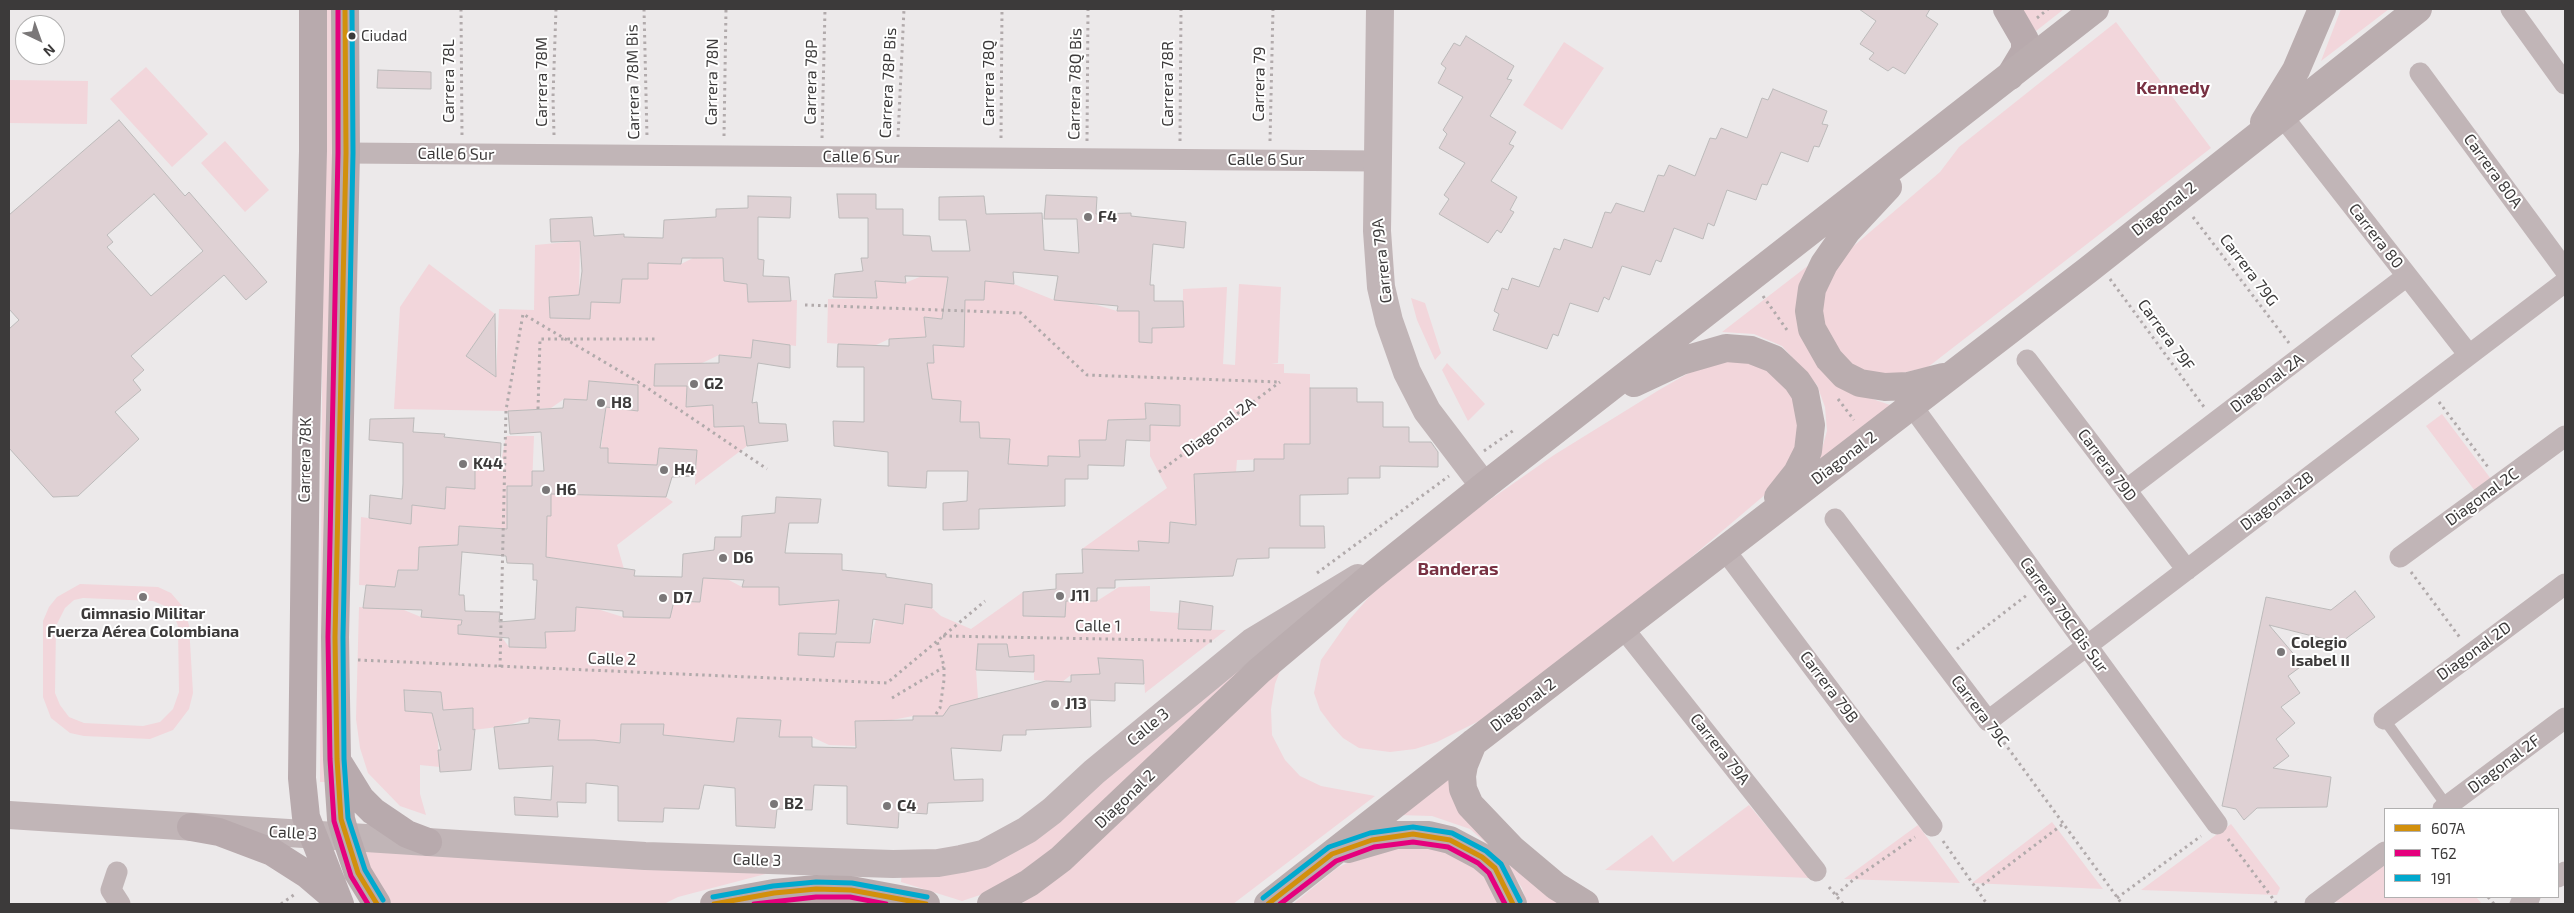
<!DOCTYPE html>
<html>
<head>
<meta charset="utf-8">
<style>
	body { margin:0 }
	#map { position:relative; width:2574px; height:913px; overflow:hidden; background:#ece9ea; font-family:"Exo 2",sans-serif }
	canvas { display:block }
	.frame { position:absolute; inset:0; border:10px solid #3c3a3a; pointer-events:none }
	.legend { position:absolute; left:2384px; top:808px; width:175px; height:90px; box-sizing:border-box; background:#fff; border:1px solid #b1b0b0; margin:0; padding:6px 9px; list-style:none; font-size:15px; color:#3c3a3a }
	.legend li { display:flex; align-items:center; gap:10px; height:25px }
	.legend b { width:25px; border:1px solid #b1b0b0 }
	.north { position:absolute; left:15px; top:15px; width:50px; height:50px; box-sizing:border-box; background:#fff; border:1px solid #b1b0b0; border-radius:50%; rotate:138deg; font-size:14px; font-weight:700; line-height:20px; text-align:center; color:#3c3a3a }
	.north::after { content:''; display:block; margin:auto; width:18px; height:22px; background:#7a7778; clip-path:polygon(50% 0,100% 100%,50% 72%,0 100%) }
</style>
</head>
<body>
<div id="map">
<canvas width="2574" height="913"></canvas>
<div class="frame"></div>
<ul class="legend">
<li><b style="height:6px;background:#d2900c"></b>607A</li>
<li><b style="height:6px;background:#e5007d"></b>T62</li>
<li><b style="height:6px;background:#00a9ce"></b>191</li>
</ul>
<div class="north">N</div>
</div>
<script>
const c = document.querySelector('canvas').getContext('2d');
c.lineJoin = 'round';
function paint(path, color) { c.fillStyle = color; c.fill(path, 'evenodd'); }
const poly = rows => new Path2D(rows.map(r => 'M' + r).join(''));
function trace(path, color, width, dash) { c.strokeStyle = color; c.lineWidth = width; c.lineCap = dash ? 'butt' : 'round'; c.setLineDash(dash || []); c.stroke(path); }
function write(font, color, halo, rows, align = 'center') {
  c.font = font + ' "Exo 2",sans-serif'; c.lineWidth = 4; c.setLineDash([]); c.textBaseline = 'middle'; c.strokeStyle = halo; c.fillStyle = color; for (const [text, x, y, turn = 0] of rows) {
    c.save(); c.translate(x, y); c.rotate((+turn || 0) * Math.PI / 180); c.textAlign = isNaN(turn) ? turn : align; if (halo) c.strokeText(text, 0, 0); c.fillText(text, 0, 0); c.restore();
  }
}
paint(poly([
	[324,9,335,9,330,782,320,782],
	[2020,9,2064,9,2036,31],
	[2341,9,2389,9,2321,61],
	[2116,22,2211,148,1928,367,1889,376,1863,371,1842,360,1826,337,1820,309,1825,286,1842,256,1940,172,1959,147],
	[1564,42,1604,68,1562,130,1523,105],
	[146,67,208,134,172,167,110,99],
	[9,80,88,81,87,124,9,123],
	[225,141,269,190,245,212,201,163],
	[580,241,579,295,549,297,550,318,590,319,591,302,622,279,647,279,648,263,681,264,693,258,723,259,747,284,748,302,797,300,796,346,753,340,751,358,719,355,654,386,687,386,686,407,713,405,715,427,744,426,747,446,695,485,697,450,659,448,657,465,608,463,608,448,601,448,606,407,638,411,638,385,589,381,587,400,564,399,551,408,508,411,394,409,400,307,429,264,495,314,467,355,496,377,499,309,534,310,535,245],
	[1814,261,1804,281,1852,392,1896,407,1817,466,1827,431,1825,407,1817,385,1782,346,1754,334,1722,332],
	[922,276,948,277,945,300,985,281,1014,284,1054,300,1090,303,1117,311,1139,311,1139,328,1183,327,1183,289,1227,287,1223,364,1235,365,1239,284,1281,287,1278,363,1271,364,1284,364,1284,373,1310,374,1310,415,1344,415,1343,443,1285,444,1284,459,1237,460,1236,472,1194,474,1195,498,1211,526,1170,522,1169,543,1138,541,1139,551,1082,549,1167,488,1150,456,1150,425,1179,426,1180,405,1145,403,1146,419,1108,420,1106,440,1080,440,1080,457,1048,456,1048,466,1008,464,1010,439,980,438,979,422,960,422,961,401,932,399,911,362,934,363,933,345,964,347,964,321,924,317,926,337,889,339,874,346,827,343,828,299,876,298,875,281,905,283],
	[1411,298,1425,303,1441,353,1435,360,1417,320],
	[1729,355,1761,364,1793,395,1800,418,1794,463,1767,493,1655,588,1481,720,1437,742,1415,749,1390,752,1359,748,1343,738,1332,726,1320,710,1314,693,1321,660,1349,620,1383,581,1441,534,1554,455,1659,390,1708,362],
	[1447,363,1485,404,1468,421,1442,370],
	[2442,414,2491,479,2475,491,2426,426],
	[506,436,534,436,532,486,507,512,550,516,551,494,666,497,673,502,617,545,624,569,546,557,503,541,499,528,459,526,458,545,419,547,418,569,398,570,395,587,359,585,361,517,410,524,412,505,444,509,446,487,474,489,475,468,500,468],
	[703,578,727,579,742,587,779,587,779,605,821,602,840,593,836,634,799,633,798,655,836,642,870,643,876,619,903,624,905,604,932,608,941,616,971,629,1023,592,1023,616,1065,617,1066,601,1097,601,1119,587,1150,586,1150,611,1179,613,1178,629,1226,630,1145,693,1143,660,1099,658,1100,674,1071,675,1062,682,1034,680,1034,655,1009,657,1006,644,978,644,976,670,978,699,943,716,913,716,892,720,855,721,856,746,829,745,812,737,779,737,781,720,737,718,734,742,663,735,663,724,621,724,619,743,558,740,559,720,529,718,506,726,473,730,473,708,443,710,441,692,404,690,405,711,432,713,437,732,440,767,420,765,420,794,426,815,400,806,368,773,360,748,356,719,359,607,404,610,421,617,462,620,459,633,501,636,509,647,546,648,545,632,575,631,576,607,594,608,623,617,669,618,674,601,700,602],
	[80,584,158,587,171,593,183,607,189,625,193,693,189,709,173,730,150,739,84,736,70,733,51,718,43,697,43,621,49,607,57,597],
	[83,598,153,601,165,606,175,618,178,626,179,692,173,709,160,722,143,726,84,723,69,717,60,705,55,693,56,626,65,608,74,600],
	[1276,639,1056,851,986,893,962,901,901,882,902,872,944,873],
	[1285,658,1275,684,1271,709,1272,735,1285,760,1300,776,1321,786,1375,796,1233,904,1028,904,1016,900],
	[1449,776,1562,904,1527,904,1522,888,1502,857,1470,829,1432,816,1398,815],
	[1749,805,1810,878,1605,870,1652,835,1673,862],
	[2052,822,2103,889,1972,883],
	[2231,824,2280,888,2277,895,2141,890],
	[1918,825,1960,883,1844,879],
	[1421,843,1476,865,1490,884,1500,904,1293,904,1337,868,1369,852],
	[358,845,773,872,678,897,664,904,392,904,383,893],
	[2385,864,2385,897,2476,897,2482,904,2354,904,2334,902]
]), '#f2d6db');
const building = poly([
	[1859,9,1930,9,1926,16,1938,24,1905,74,1893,67,1888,71,1869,59,1874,53,1860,44,1876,21,1859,9],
	[1466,36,1514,66,1507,79,1512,80,1490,116,1516,132,1509,144,1514,146,1491,181,1517,197,1510,210,1514,212,1501,233,1497,230,1488,243,1439,214,1449,199,1444,195,1465,163,1439,148,1447,134,1443,130,1463,97,1438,83,1446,68,1441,64,1454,43,1460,46,1466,36],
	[378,70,431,72,431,89,377,88,378,70],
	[1773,89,1827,111,1822,124,1828,125,1819,147,1814,146,1808,162,1781,152,1767,185,1762,184,1756,200,1727,190,1714,226,1708,223,1703,239,1674,228,1661,262,1656,260,1650,275,1622,266,1609,300,1604,297,1598,312,1570,303,1558,336,1553,334,1547,349,1493,330,1499,314,1494,311,1502,288,1508,290,1512,278,1539,287,1554,248,1560,250,1564,239,1592,248,1605,212,1611,213,1616,203,1644,212,1658,175,1664,176,1669,165,1695,176,1710,138,1716,139,1721,128,1747,138,1762,98,1768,100,1773,89],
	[119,120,185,196,189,192,267,282,246,300,224,275,131,356,144,370,133,380,141,390,115,412,139,439,78,496,53,497,9,448,9,329,19,320,9,309,9,215,119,120],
	[154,194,203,251,151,296,107,247,113,242,107,235,154,194],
	[837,194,876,194,876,209,903,209,903,235,930,236,932,251,970,251,966,220,939,220,939,197,984,196,986,214,1042,213,1044,250,1079,253,1077,219,1044,219,1046,195,1097,197,1096,214,1131,213,1131,216,1186,222,1184,248,1153,244,1150,285,1154,285,1154,301,1183,301,1184,327,1152,328,1152,343,1139,342,1139,311,1117,311,1118,306,1054,300,1058,276,1013,272,1014,284,985,281,984,300,965,300,964,347,933,345,934,363,927,363,932,399,961,401,960,422,979,422,980,438,1010,439,1008,464,1048,466,1048,456,1080,457,1079,440,1106,440,1108,420,1146,419,1145,403,1180,405,1180,426,1150,425,1150,441,1126,440,1124,466,1088,465,1088,479,1065,479,1065,506,979,509,979,529,943,530,943,503,967,501,968,471,927,471,926,488,888,486,888,452,834,446,833,421,864,422,864,367,837,367,838,344,889,346,889,339,926,337,924,317,942,319,948,277,905,276,906,283,875,281,877,298,833,297,835,274,863,271,861,258,868,258,868,218,839,218,837,194],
	[748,196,791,197,790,218,758,217,758,259,764,260,763,276,789,277,791,301,748,302,747,284,724,281,723,258,682,258,681,264,648,263,648,279,622,279,620,303,591,302,590,319,550,318,549,297,579,295,582,271,580,241,551,242,550,219,592,217,594,236,624,234,624,237,663,238,664,220,716,217,716,209,748,208,748,196],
	[495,314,496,377,466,356,495,314],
	[753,340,790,345,790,368,758,363,752,403,757,402,759,423,786,424,788,441,747,446,744,426,714,427,713,405,686,407,687,386,654,386,655,364,719,363,719,355,751,358,753,340],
	[589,381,638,385,638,411,606,407,600,448,608,448,608,463,657,465,659,448,697,450,695,476,672,477,666,497,551,494,551,516,547,516,546,557,635,570,634,576,682,577,683,554,714,550,715,537,741,537,742,516,775,513,776,497,821,499,818,523,789,523,785,553,842,554,842,570,886,574,886,577,932,584,932,608,905,604,903,624,873,619,870,643,836,642,834,657,798,655,799,633,836,634,839,600,779,605,779,587,742,587,744,580,703,578,700,602,674,601,670,618,623,617,623,611,576,607,575,631,545,632,546,648,509,647,509,638,458,634,458,625,461,625,462,620,421,617,422,610,363,608,366,585,395,587,398,570,418,570,419,547,458,545,459,526,507,529,507,486,532,486,532,471,544,471,541,432,510,434,508,411,563,408,564,399,587,400,589,381],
	[462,552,506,556,507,563,533,564,533,580,537,580,535,619,499,622,500,612,465,611,464,595,459,595,462,552],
	[1310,388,1357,388,1357,402,1383,402,1383,427,1409,427,1409,442,1431,442,1438,452,1438,467,1380,466,1380,478,1348,478,1348,494,1300,495,1300,526,1324,526,1325,548,1269,548,1269,558,1237,559,1233,576,1115,580,1115,588,1097,588,1097,601,1066,601,1065,617,1023,616,1023,592,1056,589,1056,574,1083,573,1082,549,1139,551,1138,541,1169,543,1170,522,1196,525,1194,474,1254,471,1254,459,1284,459,1284,444,1310,444,1310,388],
	[414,418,413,432,445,434,444,437,501,443,500,468,475,468,475,489,446,487,445,509,412,505,411,524,369,518,370,495,402,499,403,484,403,443,369,440,370,419,414,418],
	[2355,591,2375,617,2340,643,2269,625,2303,665,2288,676,2300,693,2281,707,2295,723,2276,739,2289,756,2273,768,2331,777,2327,807,2257,808,2244,820,2236,809,2222,806,2266,597,2331,610,2355,591],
	[1180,601,1213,606,1211,630,1178,629,1180,601],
	[978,644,1007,644,1009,657,1034,655,1034,672,976,670,978,644],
	[1098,658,1143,660,1144,684,1115,683,1115,701,1090,700,1091,727,1026,730,1026,735,1003,735,1001,751,951,748,954,780,983,779,983,801,928,803,927,814,899,812,898,828,847,824,847,786,814,785,812,810,777,809,775,828,736,826,735,788,704,785,699,809,664,808,663,822,618,821,618,786,586,783,586,803,557,802,558,817,515,815,514,797,551,800,553,766,499,769,494,727,529,723,529,718,560,720,558,740,594,740,620,743,621,724,664,724,663,735,734,742,737,718,781,720,779,737,812,737,812,747,856,748,855,721,913,720,913,716,943,716,950,706,1046,681,1071,682,1071,675,1100,674,1098,658],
	[404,690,441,692,443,710,473,708,473,730,475,729,471,770,440,772,438,750,441,750,432,713,405,711,404,690]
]);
paint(building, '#dfd1d4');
trace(building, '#bcbaba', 1);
trace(poly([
	[461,9,462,136],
	[644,9,647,137],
	[2037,18,2048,9],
	[554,135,553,97,556,9],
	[724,136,726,9],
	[898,137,904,9],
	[822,138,825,9],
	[1001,138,1002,9],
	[1087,141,1088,9],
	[1180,141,1181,9],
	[1270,141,1273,9],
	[2193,217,2289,343],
	[2110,279,2204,407],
	[1763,296,1787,330],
	[805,305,1021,313,1087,375,1280,382],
	[1838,399,1854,420],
	[2439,402,2488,467],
	[538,409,540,339,656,339],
	[1484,451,1514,430],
	[1159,472,1280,382],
	[2411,572,2461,639],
	[1317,573,1449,476],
	[943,636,1216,641],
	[1957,649,2027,595],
	[358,660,887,683,985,601],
	[500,667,506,410,523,314,640,383,767,469],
	[892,698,944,667],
	[936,714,940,708,944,680,944,666,937,641],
	[2000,737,2122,904],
	[2228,839,2277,904],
	[1943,841,1987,904],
	[1829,887,1843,904],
	[1977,889,2063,824],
	[1836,895,1853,880,1915,837],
	[2488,897,2494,904],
	[2117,898,2201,836],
	[281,904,295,894]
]), '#b1aaab', 3, [2.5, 4]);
trace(poly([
	[2384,719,2447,806]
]), '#c1b5b7', 11);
trace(poly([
	[2511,9,2565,84],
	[2420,73,2565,270],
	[2283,117,2469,355],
	[346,153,1377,161],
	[2027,360,2187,570],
	[1912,406,2217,824],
	[2126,490,2407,276],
	[1835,519,1988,721,2565,282],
	[1724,549,1932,826],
	[2400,557,2565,436],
	[1623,628,1816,871],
	[2384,719,2565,584],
	[2443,809,2565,718],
	[117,872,111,890,120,904],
	[2558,877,2565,872],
	[2315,904,2385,852],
	[2520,904,2530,897]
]), '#c1b5b7', 21);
trace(poly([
	[1380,9,1377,231,1381,287,1389,321,1407,372,1427,411,1484,486],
	[9,815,645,856,893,864,938,863,961,859,983,854,1027,830,1052,811,1094,772,1252,642,1358,578]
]), '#c1b5b7', 28);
trace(poly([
	[313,9,313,151,306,439,302,778,306,817,340,904],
	[345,9,346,153,335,637,337,759,341,819,346,837,358,873,377,904],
	[2007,9,2025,40,2025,51,2010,76],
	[340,765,361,799,373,811,407,834,428,842],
	[191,827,219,832,272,852,308,875,335,898]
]), '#b8aaad', 28);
trace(poly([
	[2264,122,2296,70,2322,9],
	[1888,187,1847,231,1824,264,1812,289,1809,311,1812,329,1829,359,1844,375,1860,383,1885,387,1908,386,1943,377],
	[1634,383,1681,361,1726,348,1751,350,1774,359,1797,381,1805,393,1811,425,1808,451,1797,473,1778,497],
	[1473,743,1464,765,1462,776,1463,789,1470,805,1512,849,1556,886,1585,904],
	[1348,849,1396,835,1429,835,1450,840,1482,857,1495,868,1513,904],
	[991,904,1029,883,1061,859,1259,671,1373,575,1484,486,2095,9],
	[1268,904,1473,743,2088,270,2418,9]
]), '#baadaf', 28);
trace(poly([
	[714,904,774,893,816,889,851,890,926,904]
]), '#b8aaac', 28);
trace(poly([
	[345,9,346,153,335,637,337,759,341,819,358,873,377,904],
	[714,904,774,893,816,889,851,890,926,904],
	[1268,904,1332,854,1372,840,1413,834,1450,840,1482,857,1495,868,1513,904]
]), '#d2900c', 5);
trace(poly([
	[338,9,338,153,328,637,330,759,334,821,351,876,368,904],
	[754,904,816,897,850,897,886,904],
	[1280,904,1336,861,1374,847,1413,842,1448,847,1478,863,1489,873,1505,904]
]), '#e5007d', 5);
trace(poly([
	[352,9,353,153,343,637,344,759,348,818,365,870,383,900],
	[713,897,773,886,816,882,852,883,927,897],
	[1263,898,1329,847,1370,833,1413,827,1452,833,1486,851,1501,864,1520,901]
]), '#00a9ce', 5);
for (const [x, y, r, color] of [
	[352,36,4.5,"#3c3a3a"],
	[1088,217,5,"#7a7778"],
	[694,384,5,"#7a7778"],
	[601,403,5,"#7a7778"],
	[463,464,5,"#7a7778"],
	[664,470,5,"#7a7778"],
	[546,490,5,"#7a7778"],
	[723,558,5,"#7a7778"],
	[1060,596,5,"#7a7778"],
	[143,597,5,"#7a7778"],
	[663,598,5,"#7a7778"],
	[2281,652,5,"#7a7778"],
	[1055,704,5,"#7a7778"],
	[774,804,5,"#7a7778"],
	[887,806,5,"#7a7778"]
]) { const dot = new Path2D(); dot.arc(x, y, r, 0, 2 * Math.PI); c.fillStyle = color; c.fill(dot); trace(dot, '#fff', 2); }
write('15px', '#3c3a3a', '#fff', [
	["Ciudad",361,36]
], 'left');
write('16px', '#3c3a3a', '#fff', [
	["Carrera 78L",449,81,-90],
	["Carrera 78M",542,82,-90],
	["Carrera 78M Bis",633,82,-91],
	["Carrera 78N",712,82,-89],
	["Carrera 78P",811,82,-89],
	["Carrera 78P Bis",888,83,-87],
	["Carrera 78Q",989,83,-90],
	["Carrera 78Q Bis",1075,84,-89],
	["Carrera 78R",1168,84,-90],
	["Carrera 79",1259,84,-89],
	["Calle 6 Sur",456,154,1],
	["Calle 6 Sur",861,157,1],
	["Calle 6 Sur",1266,160],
	["Carrera 80A",2493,171,54],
	["Diagonal 2",2164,209,-38],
	["Carrera 80",2376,236,52],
	["Carrera 79A",1382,261,-96],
	["Carrera 79G",2249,270,53],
	["Carrera 79F",2166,335,54],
	["Diagonal 2A",2267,383,-37],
	["Diagonal 2A",1219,427,-37],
	["Diagonal 2",1844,458,-37],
	["Carrera 78K",305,460,-89],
	["Carrera 79D",2107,465,53],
	["Diagonal 2C",2482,497,-36],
	["Diagonal 2B",2277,501,-37],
	["Carrera 79C Bis Sur",2064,615,54],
	["Calle 1",1098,626,1],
	["Diagonal 2D",2474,651,-36],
	["Calle 2",612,659,2],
	["Carrera 79B",1829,687,53],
	["Diagonal 2",1523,705,-37],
	["Carrera 79C",1980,711,53],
	["Calle 3",1148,727,-40],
	["Carrera 79A",1720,749,52],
	["Diagonal 2F",2504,764,-37],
	["Diagonal 2",1125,799,-44],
	["Calle 3",293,833,3],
	["Calle 3",757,860,2]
]);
write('bold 16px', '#3c3a3a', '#fff', [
	["F4",1098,217],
	["G2",704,384],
	["H8",611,403],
	["K44",473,464],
	["H4",674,470],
	["H6",556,490],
	["D6",733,558],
	["J11",1070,596],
	["D7",673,598],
	["Gimnasio Militar",143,614,"center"],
	["Fuerza Aérea Colombiana",143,632,"center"],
	["Colegio",2291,643],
	["Isabel II",2291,661],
	["J13",1065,704],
	["B2",784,804],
	["C4",897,806]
], 'left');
write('bold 18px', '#783142', '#fff', [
	["Kennedy",2173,88],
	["Banderas",1458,569]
]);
</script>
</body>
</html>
